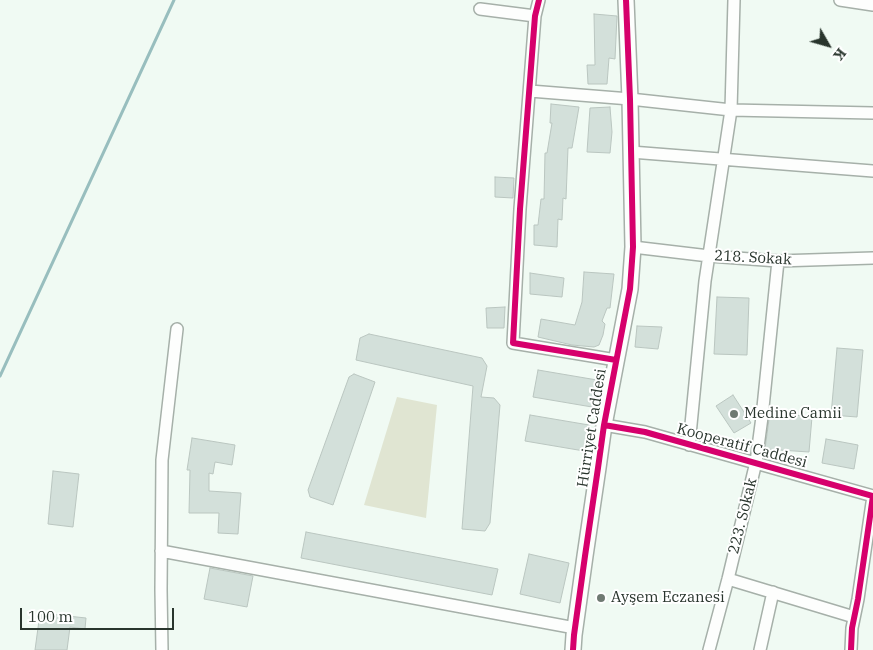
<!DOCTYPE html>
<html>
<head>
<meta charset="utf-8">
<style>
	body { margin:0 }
	#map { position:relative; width:873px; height:650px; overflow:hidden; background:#f0faf3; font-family:"IBM Plex Serif",serif }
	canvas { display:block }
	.north { position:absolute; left:803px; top:20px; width:50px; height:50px; -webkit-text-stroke:4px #fff; paint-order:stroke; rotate:128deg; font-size:14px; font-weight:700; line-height:20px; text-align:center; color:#29352d }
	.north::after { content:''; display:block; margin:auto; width:18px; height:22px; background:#29352d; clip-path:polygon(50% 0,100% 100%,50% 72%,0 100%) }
	.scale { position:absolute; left:20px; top:608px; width:154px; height:22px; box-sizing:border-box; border:2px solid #29352d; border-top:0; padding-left:6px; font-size:15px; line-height:18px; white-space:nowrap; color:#29352d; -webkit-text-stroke:4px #fff; paint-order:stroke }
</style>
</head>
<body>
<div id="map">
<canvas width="873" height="650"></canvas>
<div class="north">K</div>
<div class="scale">100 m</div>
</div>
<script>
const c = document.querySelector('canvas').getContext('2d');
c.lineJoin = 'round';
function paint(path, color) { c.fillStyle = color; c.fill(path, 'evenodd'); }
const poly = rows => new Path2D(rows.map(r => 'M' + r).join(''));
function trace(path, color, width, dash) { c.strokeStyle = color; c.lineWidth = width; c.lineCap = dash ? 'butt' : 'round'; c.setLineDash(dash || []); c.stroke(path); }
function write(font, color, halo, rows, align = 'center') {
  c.font = font + ' "IBM Plex Serif",serif'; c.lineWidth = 4; c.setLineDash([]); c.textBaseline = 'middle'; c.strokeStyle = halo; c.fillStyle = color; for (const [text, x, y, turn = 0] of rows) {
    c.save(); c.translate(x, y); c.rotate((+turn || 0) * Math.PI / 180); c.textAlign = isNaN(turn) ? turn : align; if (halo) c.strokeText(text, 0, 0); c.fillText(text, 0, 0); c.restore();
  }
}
paint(poly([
	[397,397,437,405,426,518,364,505]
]), '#e0e5d2');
trace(poly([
	[0,376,174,0]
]), '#98bebe', 3);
const building = poly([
	[594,14,617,16,615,59,609,58,607,84,588,84,587,65,595,65,594,14],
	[551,104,579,107,572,148,568,148,566,199,563,198,562,220,558,219,557,247,534,245,534,225,538,225,541,199,544,199,545,153,547,153,552,123,550,123,551,104],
	[610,107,612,132,610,153,587,152,590,108,610,107],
	[495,177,514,178,513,198,495,197,495,177],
	[584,272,614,274,610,308,607,308,602,321,605,324,603,335,599,345,594,347,572,345,538,337,541,319,575,325,582,302,584,272],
	[530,273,564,278,562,297,530,294,530,273],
	[717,297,749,298,747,355,714,354,717,297],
	[505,307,504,328,487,328,486,308,505,307],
	[637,326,662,327,658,349,635,347,637,326],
	[369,334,482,358,487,366,481,397,494,398,500,405,490,523,485,531,462,529,473,386,356,360,360,338,369,334],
	[837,348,863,350,857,417,831,415,837,348],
	[538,370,597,380,592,407,533,397,538,370],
	[354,374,375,382,333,505,310,497,308,490,349,377,354,374],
	[733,395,751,423,734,433,716,406,733,395],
	[770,412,812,417,809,452,765,449,770,412],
	[530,415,589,425,584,451,525,441,530,415],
	[192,438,235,445,232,465,215,462,213,474,209,473,209,491,241,493,238,534,218,533,219,513,189,513,190,470,187,470,192,438],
	[826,439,858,445,854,469,822,463,826,439],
	[53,471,79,474,73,527,48,524,53,471],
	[306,532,498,569,492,595,301,558,306,532],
	[529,554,569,563,560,603,520,594,529,554],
	[210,568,253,576,247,607,204,599,210,568],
	[40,613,86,618,85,629,70,627,67,650,35,650,40,613]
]);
paint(building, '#d3e0da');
trace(building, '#bac6c0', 1);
const minor = poly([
	[539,0,535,16,520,209,513,343,616,360],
	[840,0,873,5],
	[480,9,535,16],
	[530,91,630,99,731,110,873,113],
	[631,152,873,171],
	[633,247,709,256,778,261,873,258],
	[604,425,645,432,873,496,858,599,852,628,851,650],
	[689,445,705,281,731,110,734,0],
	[161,551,575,628],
	[728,579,854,617],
	[162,650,161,590,162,460,177,329],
	[709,650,728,579,756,462,762,417,778,261],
	[760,650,773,592]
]);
const tertiary = poly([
	[573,650,574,635,585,556,598,468,604,425,630,289,633,247,630,99,626,0]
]);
trace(minor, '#a6b0a9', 14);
trace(tertiary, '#a6b0a9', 18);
trace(minor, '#fdfefd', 11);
trace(tertiary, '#fdfefd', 15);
trace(poly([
	[539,0,535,16,520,209,513,343,616,360],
	[604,425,645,432,873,496,858,599,852,628,851,650],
	[573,650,574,635,585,556,598,468,604,425,630,289,633,247,630,99,626,0]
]), '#d6006c', 6);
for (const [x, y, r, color] of [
	[734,414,5,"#6f7a72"],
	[601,598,5,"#6f7a72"]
]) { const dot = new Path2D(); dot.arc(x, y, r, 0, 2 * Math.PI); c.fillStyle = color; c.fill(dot); trace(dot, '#fff', 2); }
write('15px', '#29352d', '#fff', [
	["218. Sokak",753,258,3],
	["Hürriyet Caddesi",592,428,-81],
	["Kooperatif Caddesi",742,446,15],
	["223. Sokak",743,516,-76]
]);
write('15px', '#29352d', '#fff', [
	["Medine Camii",744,414],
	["Ayşem Eczanesi",611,598]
], 'left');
</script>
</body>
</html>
